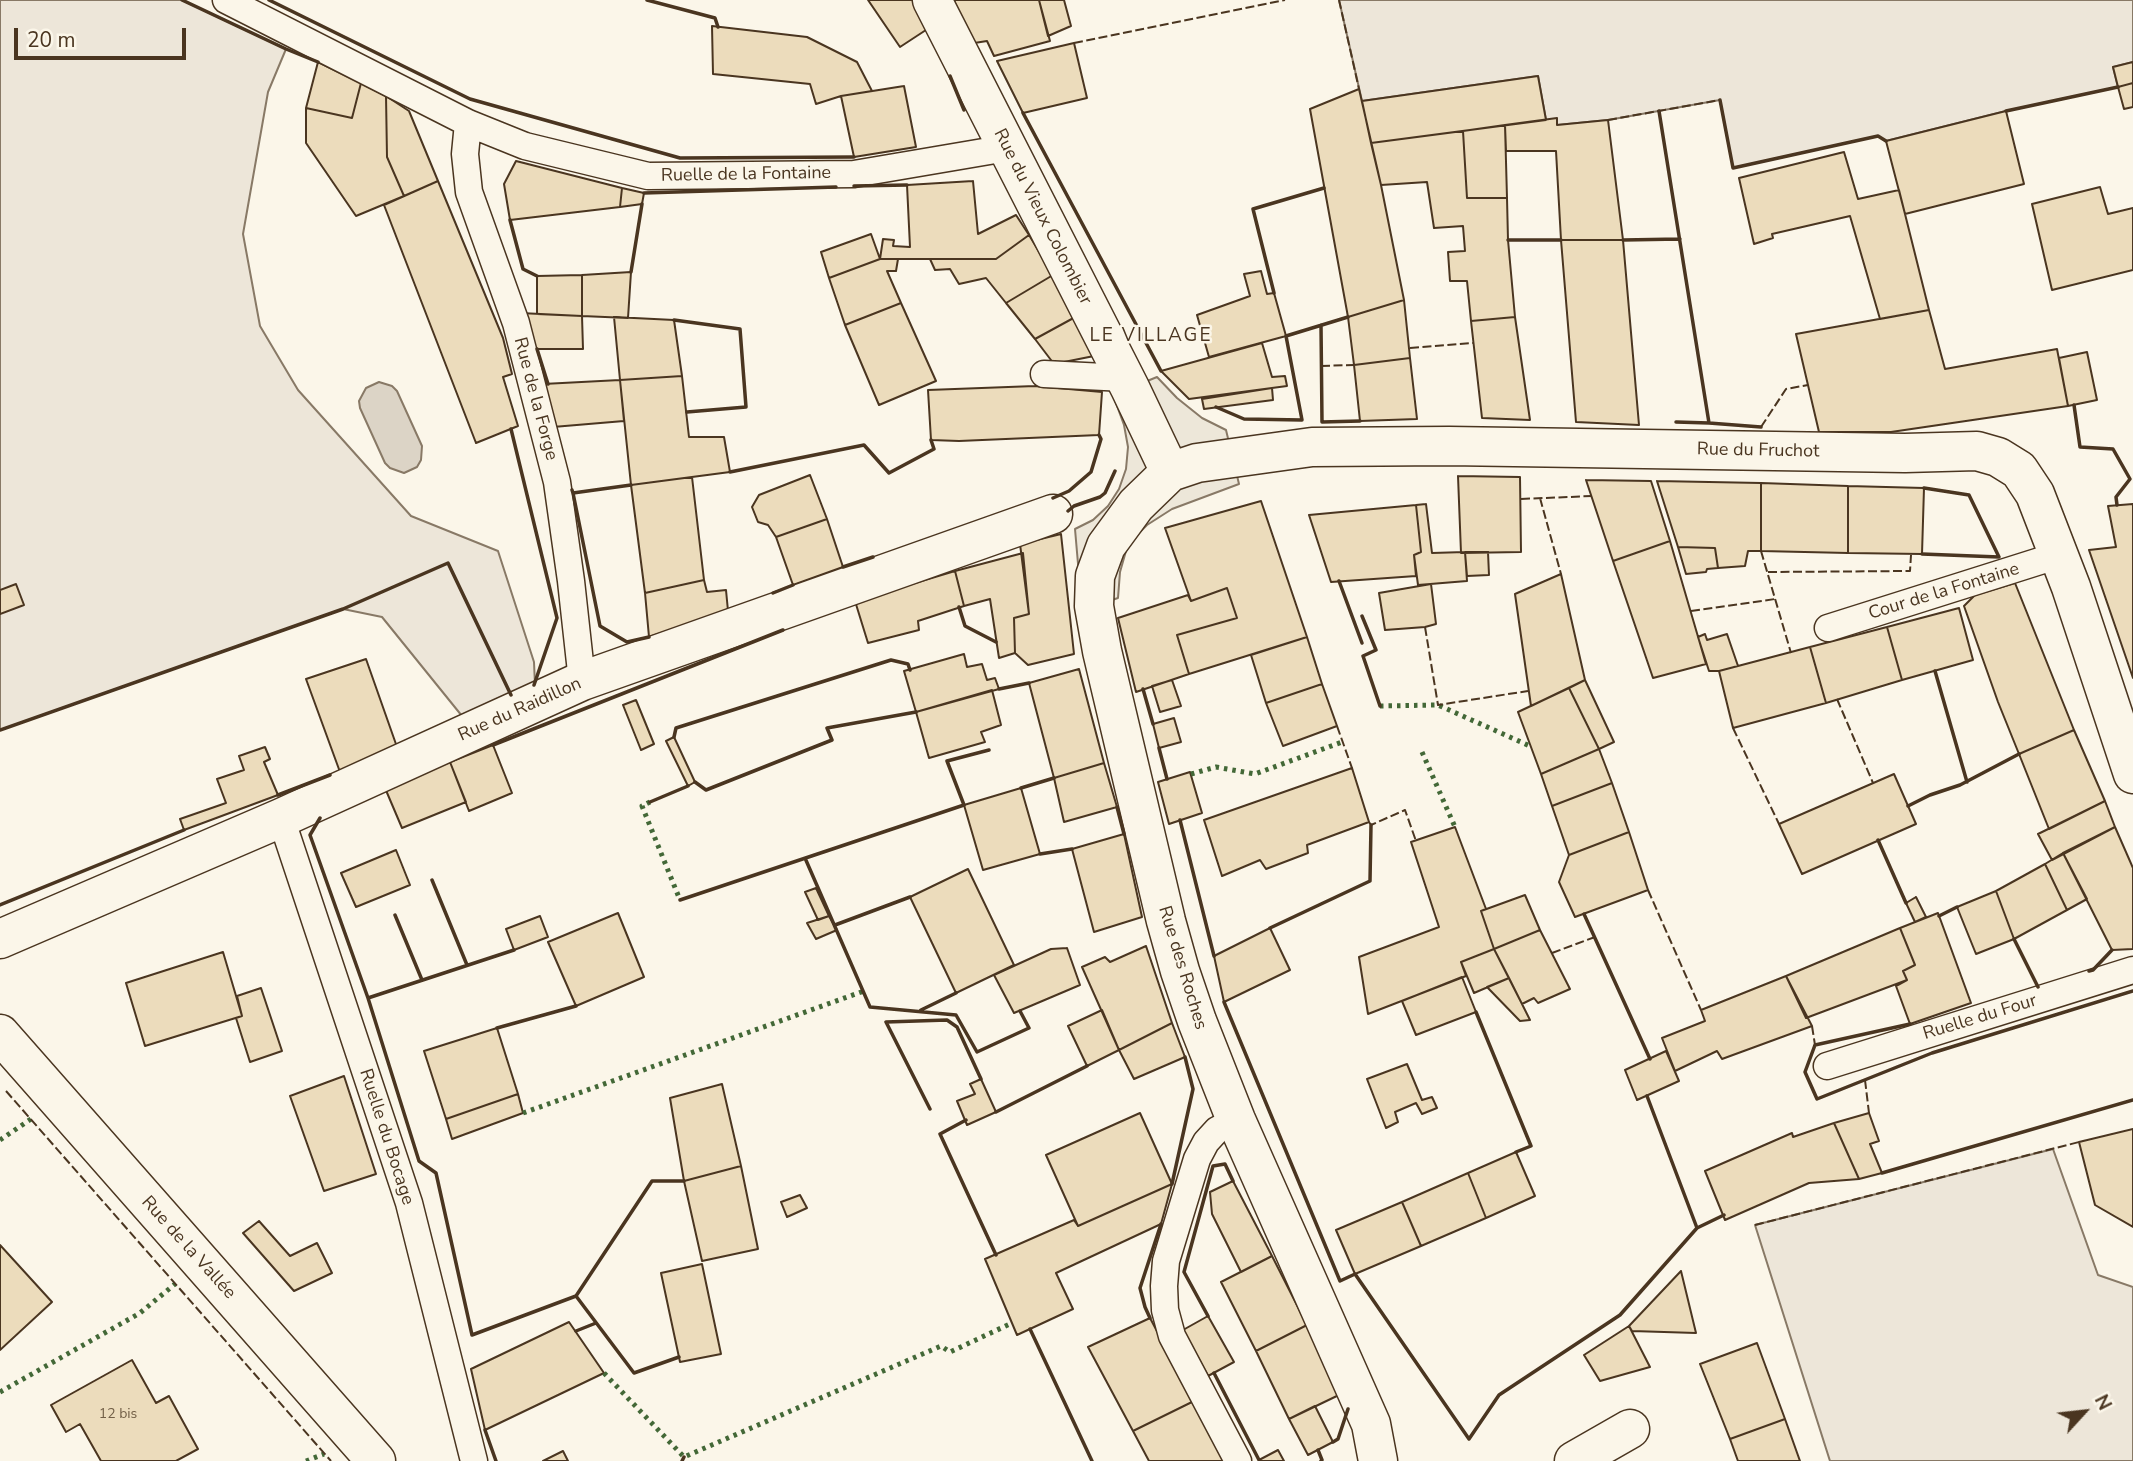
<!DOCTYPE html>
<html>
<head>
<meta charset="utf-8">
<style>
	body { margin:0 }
	#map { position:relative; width:2133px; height:1461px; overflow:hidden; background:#fbf6e9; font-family:"Nunito Sans",sans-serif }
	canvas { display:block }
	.north { position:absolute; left:2049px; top:1377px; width:70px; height:70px; -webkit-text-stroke:5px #fbf6e9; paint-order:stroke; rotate:63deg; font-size:19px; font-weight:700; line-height:28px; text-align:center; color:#4a3520 }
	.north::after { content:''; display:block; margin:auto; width:24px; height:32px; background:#4a3520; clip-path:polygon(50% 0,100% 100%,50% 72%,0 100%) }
	.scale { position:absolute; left:14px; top:28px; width:172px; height:32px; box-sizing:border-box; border:4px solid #4a3520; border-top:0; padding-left:9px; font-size:21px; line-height:24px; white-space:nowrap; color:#4a3520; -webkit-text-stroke:5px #fbf6e9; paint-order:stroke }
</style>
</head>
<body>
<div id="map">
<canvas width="2133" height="1461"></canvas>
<div class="north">N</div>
<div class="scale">20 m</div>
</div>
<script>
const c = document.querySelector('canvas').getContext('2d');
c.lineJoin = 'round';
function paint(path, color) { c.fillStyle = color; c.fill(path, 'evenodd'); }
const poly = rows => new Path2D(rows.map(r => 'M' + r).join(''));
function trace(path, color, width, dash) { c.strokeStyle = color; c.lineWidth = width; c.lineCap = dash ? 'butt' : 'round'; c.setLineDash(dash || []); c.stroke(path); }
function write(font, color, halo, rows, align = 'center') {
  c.font = font + ' "Nunito Sans",sans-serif'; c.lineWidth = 5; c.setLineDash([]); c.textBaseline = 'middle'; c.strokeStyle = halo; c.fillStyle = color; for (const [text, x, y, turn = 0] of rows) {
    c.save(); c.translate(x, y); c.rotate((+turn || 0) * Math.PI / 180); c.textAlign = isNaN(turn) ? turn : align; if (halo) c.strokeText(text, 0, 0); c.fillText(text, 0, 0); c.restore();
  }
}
const green = poly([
	[0,0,182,0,286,49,268,92,243,234,260,326,298,390,411,516,498,551,534,662,535,685,462,716,382,617,343,609,0,730,0,0],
	[1339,0,2133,0,2133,62,2113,67,2118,87,2006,111,1886,141,1878,136,1733,168,1720,100,1608,120,1557,125,1546,120,1538,76,1362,101,1339,0],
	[2053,1149,2098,1275,2133,1287,2133,1461,1830,1461,1755,1225,2053,1149]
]);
paint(green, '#ede6d9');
trace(green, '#887966', 2);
const parking = poly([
	[1157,377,1177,398,1202,418,1226,430,1239,484,1172,509,1147,525,1128,544,1120,572,1118,598,1082,610,1075,529,1093,520,1108,506,1119,489,1126,469,1128,447,1124,425,1113,395,1157,377]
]);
paint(parking, '#ede7d9');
trace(parking, '#887966', 2);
const water = poly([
	[379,382,392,386,397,391,422,446,421,460,417,467,404,473,390,468,385,463,360,408,359,401,366,388,379,382]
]);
paint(water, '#dcd4c6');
trace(water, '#887966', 2);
const building = poly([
	[868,0,916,0,929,28,900,47,868,0],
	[954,0,1039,0,1050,41,994,56,987,41,968,44,954,0],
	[1039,0,1064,0,1071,26,1048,36,1039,0],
	[712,26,807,37,857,62,872,91,841,96,816,104,810,84,713,74,712,26],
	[1074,43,1087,98,1023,113,997,61,1074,43],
	[318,62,361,83,352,118,306,108,318,62],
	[2133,62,2133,83,2118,87,2113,67,2133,62],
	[1538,76,1546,120,1371,143,1362,101,1538,76],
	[361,83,386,96,387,157,404,196,356,216,306,143,306,108,352,118,361,83],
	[2133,83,2133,107,2124,109,2118,87,2133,83],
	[904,86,916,147,854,157,841,96,904,86],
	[1359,89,1381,185,1404,300,1348,317,1310,109,1359,89],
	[386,96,409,111,438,181,404,196,387,157,386,96],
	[2006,111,2024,184,1905,214,1886,141,2006,111],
	[1557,118,1557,125,1608,120,1623,240,1561,240,1556,151,1506,151,1505,125,1557,118],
	[1505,125,1507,198,1467,198,1463,131,1505,125],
	[1463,131,1467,198,1507,198,1508,240,1515,317,1471,321,1467,281,1450,281,1448,252,1465,251,1463,226,1434,228,1427,182,1381,185,1371,143,1463,131],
	[1844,152,1858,199,1899,190,1929,310,1880,319,1850,216,1772,234,1773,238,1754,244,1739,178,1844,152],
	[516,161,622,188,620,207,510,220,504,184,516,161],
	[438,181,503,338,512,374,503,377,518,426,476,443,384,205,438,181],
	[973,181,978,234,1016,215,1029,235,996,259,880,259,883,239,894,240,893,246,910,247,907,185,973,181],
	[2100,187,2108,214,2133,208,2133,270,2052,290,2032,204,2100,187],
	[622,188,644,193,642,204,620,207,622,188],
	[871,234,880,259,829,278,821,252,871,234],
	[1029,235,1053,275,1006,303,986,278,959,284,950,269,935,270,930,259,996,259,1029,235],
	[1561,240,1623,240,1639,425,1576,422,1561,240],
	[880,259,898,259,896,271,887,271,901,303,845,325,829,278,880,259],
	[1261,271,1267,294,1274,293,1286,336,1209,357,1197,315,1250,296,1244,274,1261,271],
	[631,272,628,318,582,316,582,275,631,272],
	[582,275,582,316,537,314,537,276,582,275],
	[1053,275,1079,315,1035,339,1006,303,1053,275],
	[1404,300,1410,358,1354,365,1348,317,1404,300],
	[901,303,936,381,879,405,845,325,901,303],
	[1929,310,1945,369,2057,349,2068,406,1891,432,1819,432,1796,334,1929,310],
	[520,313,582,316,583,349,531,349,520,313],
	[1079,315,1094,356,1054,364,1035,339,1079,315],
	[614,317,674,320,682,376,620,380,614,317],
	[1515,317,1530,420,1482,418,1471,321,1515,317],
	[1262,343,1272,377,1285,376,1287,386,1189,399,1161,371,1262,343],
	[2087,352,2097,400,2068,406,2059,358,2087,352],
	[1410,358,1417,419,1360,421,1354,365,1410,358],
	[682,376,689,437,724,437,730,472,631,485,620,380,682,376],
	[620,380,624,421,553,427,543,384,620,380],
	[1035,386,1102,392,1099,435,959,441,931,440,928,390,1035,386],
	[1272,388,1273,400,1204,409,1202,399,1272,388],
	[810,475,827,519,776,537,768,525,758,522,752,507,759,495,810,475],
	[1458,476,1520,477,1521,552,1461,553,1458,476],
	[692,477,704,580,645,593,631,485,692,477],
	[1586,480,1651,481,1670,541,1613,561,1586,480],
	[1657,481,1761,483,1761,551,1748,551,1745,566,1718,568,1715,548,1678,547,1657,481],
	[1761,483,1848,486,1848,553,1761,551,1761,483],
	[1848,486,1924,488,1922,554,1848,553,1848,486],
	[1261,501,1307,637,1189,674,1177,635,1237,618,1227,588,1191,601,1165,528,1261,501],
	[1426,504,1432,553,1465,552,1467,581,1418,585,1414,555,1421,552,1416,505,1426,504],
	[2133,504,2133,678,2089,550,2116,547,2108,506,2133,504],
	[1416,505,1421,552,1414,555,1416,576,1331,582,1309,515,1416,505],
	[827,519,843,567,793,585,776,537,827,519],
	[1061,534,1074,654,1028,665,1015,653,1014,618,1029,614,1020,544,1061,534],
	[1670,541,1706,664,1653,678,1613,561,1670,541],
	[1678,547,1715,548,1718,568,1707,569,1706,572,1686,574,1678,547],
	[1465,552,1488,552,1489,575,1467,576,1465,552],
	[1023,553,1029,614,1014,618,1015,653,999,658,990,599,964,606,955,571,1023,553],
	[955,571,964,606,918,621,919,630,868,643,855,601,955,571],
	[1561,574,1585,680,1531,706,1515,594,1561,574],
	[704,580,707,592,726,590,728,611,649,637,645,593,704,580],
	[2015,583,2074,730,2019,754,1998,702,1964,606,1975,595,2015,583],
	[16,584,24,605,0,614,0,590,16,584],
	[1431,584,1436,624,1425,627,1385,630,1379,593,1431,584],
	[1227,588,1237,618,1177,635,1189,674,1136,692,1118,618,1188,595,1191,601,1227,588],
	[1959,608,1973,660,1902,680,1887,627,1959,608],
	[1887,627,1902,680,1826,703,1810,647,1887,627],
	[1705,634,1707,640,1727,634,1738,666,1719,671,1709,671,1698,637,1705,634],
	[1307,637,1322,684,1266,703,1251,655,1307,637],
	[1810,647,1826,703,1733,728,1719,671,1810,647],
	[964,654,967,667,982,664,987,680,995,678,999,689,916,712,904,671,964,654],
	[366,659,397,747,340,772,306,679,366,659],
	[1079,669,1104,763,1054,778,1029,683,1079,669],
	[1172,680,1181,706,1160,712,1152,686,1172,680],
	[1585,680,1614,742,1599,749,1569,688,1585,680],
	[1322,684,1337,726,1283,746,1266,703,1322,684],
	[1569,688,1599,749,1541,774,1518,712,1569,688],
	[992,690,1001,725,981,732,985,742,929,758,916,712,992,690],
	[636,700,654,744,641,750,623,705,636,700],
	[1174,718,1181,742,1159,748,1153,724,1174,718],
	[2074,730,2105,801,2049,829,2019,754,2074,730],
	[674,737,695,782,688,786,666,741,674,737],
	[493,745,512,793,469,811,450,762,493,745],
	[265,747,270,759,264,762,278,795,184,830,180,819,226,803,217,779,244,770,239,756,265,747],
	[1599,749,1612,783,1552,806,1541,774,1599,749],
	[450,762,466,802,402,828,385,788,450,762],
	[1104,763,1117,807,1064,822,1054,778,1104,763],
	[1352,768,1369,822,1307,845,1308,853,1266,869,1260,860,1222,876,1204,820,1352,768],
	[1190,772,1202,813,1169,824,1158,782,1190,772],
	[1894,774,1916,824,1802,874,1779,824,1894,774],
	[1612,783,1629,832,1569,855,1552,806,1612,783],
	[1021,788,1040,854,983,870,964,805,1021,788],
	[2105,801,2115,827,2052,860,2038,834,2105,801],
	[1455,827,1486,909,1481,911,1494,949,1461,962,1466,976,1368,1014,1359,957,1439,927,1411,842,1455,827],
	[2115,827,2133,868,2133,949,2112,950,2063,853,2115,827],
	[1629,832,1648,890,1575,917,1559,882,1569,855,1629,832],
	[1124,834,1142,917,1094,932,1072,849,1124,834],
	[396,850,410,885,356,907,341,873,396,850],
	[2063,853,2087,899,2067,910,2045,864,2063,853],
	[2045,864,2067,910,2014,939,1996,891,2045,864],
	[968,869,1014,965,956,993,910,897,968,869],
	[816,888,829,916,818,920,805,892,816,888],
	[1996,891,2014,939,1976,954,1957,907,1996,891],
	[1525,895,1540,930,1494,949,1481,911,1525,895],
	[1916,897,1926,917,1915,922,1906,903,1916,897],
	[618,913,644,977,576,1006,548,942,618,913],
	[1938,913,1971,1003,1910,1024,1896,986,1907,980,1903,971,1915,965,1900,928,1938,913],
	[540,916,548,937,514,950,506,929,540,916],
	[829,916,837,930,816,939,807,923,829,916],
	[1270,928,1290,970,1224,1002,1214,956,1270,928],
	[1900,928,1915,965,1903,971,1907,980,1806,1018,1786,976,1900,928],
	[1540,930,1570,989,1538,1003,1534,998,1522,1004,1494,949,1540,930],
	[1146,946,1172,1023,1119,1050,1082,967,1105,957,1110,962,1146,946],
	[1067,948,1080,985,1014,1013,994,975,1051,949,1067,948],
	[1494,949,1509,978,1474,993,1461,962,1494,949],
	[223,952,242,1016,145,1046,126,983,223,952],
	[1786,976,1812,1026,1722,1059,1717,1051,1675,1071,1662,1038,1705,1021,1701,1010,1786,976],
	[1462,977,1476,1012,1416,1035,1402,1001,1462,977],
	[1509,978,1530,1020,1520,1021,1487,987,1509,978],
	[261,988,282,1051,250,1062,236,1018,242,1016,237,996,261,988],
	[1102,1010,1119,1050,1087,1066,1068,1026,1102,1010],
	[1172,1023,1185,1057,1134,1079,1119,1050,1172,1023],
	[497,1028,518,1094,446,1119,424,1051,497,1028],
	[1666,1051,1679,1081,1637,1100,1625,1070,1666,1051],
	[1407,1064,1422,1100,1432,1097,1437,1108,1422,1114,1416,1103,1395,1112,1398,1122,1386,1128,1367,1079,1407,1064],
	[344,1076,376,1174,324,1191,290,1096,344,1076],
	[981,1079,996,1112,967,1125,957,1101,975,1094,970,1084,981,1079],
	[722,1084,741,1166,684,1181,670,1098,722,1084],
	[518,1094,523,1113,452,1139,446,1119,518,1094],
	[1140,1113,1172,1184,1078,1226,1046,1155,1140,1113],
	[1869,1113,1879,1141,1870,1144,1882,1173,1859,1179,1834,1123,1869,1113],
	[1834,1123,1859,1179,1809,1183,1725,1220,1705,1171,1792,1133,1793,1137,1834,1123],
	[2133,1129,2133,1227,2095,1205,2079,1142,2133,1129],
	[1516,1152,1535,1196,1486,1218,1468,1173,1516,1152],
	[741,1166,758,1249,702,1261,684,1181,741,1166],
	[1468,1173,1486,1218,1421,1246,1402,1202,1468,1173],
	[1233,1181,1272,1256,1241,1272,1212,1214,1210,1192,1233,1181],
	[1172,1184,1161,1224,1056,1273,1073,1309,1017,1335,985,1259,1074,1220,1078,1226,1172,1184],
	[800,1195,807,1208,787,1217,781,1202,800,1195],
	[1402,1202,1421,1246,1355,1274,1336,1230,1402,1202],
	[259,1221,290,1256,317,1243,332,1273,294,1291,243,1233,259,1221],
	[0,1245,52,1302,0,1350,0,1245],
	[1272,1256,1307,1325,1256,1351,1221,1282,1272,1256],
	[702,1264,721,1354,680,1362,661,1273,702,1264],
	[1681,1271,1696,1333,1632,1331,1629,1326,1681,1271],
	[1208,1316,1234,1362,1208,1376,1183,1330,1208,1316],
	[1150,1318,1194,1401,1133,1431,1088,1347,1150,1318],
	[569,1322,604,1373,485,1430,471,1369,569,1322],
	[1307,1325,1341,1394,1289,1419,1256,1351,1307,1325],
	[1629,1326,1650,1367,1600,1381,1584,1355,1629,1326],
	[1757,1343,1785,1419,1730,1439,1700,1364,1757,1343],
	[132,1360,156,1403,169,1396,198,1449,176,1461,101,1461,80,1424,66,1432,51,1405,132,1360],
	[1194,1401,1228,1461,1149,1461,1133,1431,1194,1401],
	[1315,1406,1333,1442,1308,1455,1289,1419,1315,1406],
	[1785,1419,1800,1461,1738,1461,1730,1439,1785,1419],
	[1278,1450,1284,1461,1259,1461,1259,1460,1278,1450],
	[563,1451,568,1461,543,1461,563,1451]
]);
paint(building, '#ecdcbc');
trace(building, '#4a3520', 2);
const lane = poly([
	[226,0,468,123,525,146,648,176,854,174,1007,148],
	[468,123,465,154,469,192,516,323,557,482,571,581,582,681],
	[1044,374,1125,378],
	[1828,628,2059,555],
	[281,818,409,1203,474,1461],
	[1827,1066,2133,970],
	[1236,1120,1217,1130,1206,1142,1197,1159,1166,1261,1164,1286,1165,1310,1172,1336,1238,1461]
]);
const street = poly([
	[932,0,1130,388,1170,472],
	[0,939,281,818,582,681,1053,514],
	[1378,1461,1371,1424,1236,1120,1197,1021,1180,971,1166,921,1102,651,1094,606,1095,576,1106,546,1136,505,1170,472,1197,463,1312,447,1449,446,1905,453,1977,451,1998,457,2019,470,2035,494,2071,587,2133,774],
	[1574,1461,1630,1429]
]);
const secondary = poly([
	[0,1034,376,1461]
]);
trace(lane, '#4a3520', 29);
trace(street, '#4a3520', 41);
trace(secondary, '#4a3520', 41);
trace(lane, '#fbf6e9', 26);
trace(street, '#fbf6e9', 38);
trace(secondary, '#fbf6e9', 38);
trace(poly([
	[1380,706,1438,705,1530,746],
	[1422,752,1455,827],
	[1191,774,1216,767,1255,774,1342,742],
	[650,802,642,806,680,900],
	[523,1113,864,991],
	[0,1140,31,1119],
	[604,1373,684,1457,941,1346,950,1352,1012,1323],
	[0,1392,140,1313,175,1284],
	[306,1461,324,1454]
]), '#436837', 5, [3.5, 5]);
trace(poly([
	[1339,0,1359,89],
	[1074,43,1285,0],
	[1608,120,1720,100],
	[1410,348,1473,343],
	[1321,366,1354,365],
	[1761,427,1786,389,1808,385],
	[1540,498,1561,574],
	[1521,499,1592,496],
	[1761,551,1791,653],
	[1768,572,1910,571,1911,555],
	[1691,611,1775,599],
	[1425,627,1438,705,1528,691],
	[1837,699,1873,783],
	[1337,726,1352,768],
	[1733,728,1779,824],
	[1369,822,1371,825,1405,810,1416,841],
	[1648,890,1701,1010],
	[1552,953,1595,937],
	[1812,1026,1815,1045],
	[1865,1080,1869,1113],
	[6,1091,331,1461],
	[1755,1225,2079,1142]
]), '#4a3520', 2, [9, 3.5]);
trace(poly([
	[182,0,286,49,318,62],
	[269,0,470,99,680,158,854,157],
	[647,0,715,18,718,27],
	[950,76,964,110],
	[1720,100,1733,168,1878,136,1886,141],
	[1659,111,1709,423,1761,427],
	[2006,111,2118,87],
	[1023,113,1161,371],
	[854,186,907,185],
	[644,193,836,187],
	[510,220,523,269,537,276],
	[1508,240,1561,240],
	[1623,240,1680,239],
	[631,272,642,204],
	[1274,293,1253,209,1324,188],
	[674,320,740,329,746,407,687,412],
	[1321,325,1322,422,1360,421],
	[537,349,548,384],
	[2074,405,2080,447,2113,449,2130,479,2116,497,2117,505],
	[1216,407,1244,419,1302,420,1286,336,1348,317],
	[1676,422,1709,423],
	[511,429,557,618,534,685],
	[730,472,864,445,889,473,934,449,931,440],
	[572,490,573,493,631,485],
	[573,493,600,626,627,642,649,637],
	[1053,498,1069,491,1091,472,1101,439,1099,435],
	[1068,511,1074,506,1100,497,1105,493,1115,471],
	[1922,554,1999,557,1969,495,1924,488],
	[843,567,873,557],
	[1339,581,1362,643],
	[773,593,793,585],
	[959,607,965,626,996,642],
	[1362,616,1376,650,1363,656,1380,706],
	[1935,671,1967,782],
	[999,689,1029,683],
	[1143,689,1153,724],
	[0,730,343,609,448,563,511,695],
	[674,737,676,728,891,660,908,664,910,670],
	[493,745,783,630],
	[1159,748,1167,779],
	[695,782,706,790,832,740,827,728,916,712],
	[1021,788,1054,778],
	[278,795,330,775],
	[650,802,688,786],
	[1908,806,1930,795,1960,785,2019,754],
	[1117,807,1124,834],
	[320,818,310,835,368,998,514,950],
	[1180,820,1214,956],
	[1878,840,1906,903],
	[1040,854,1072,849],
	[805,858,870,1007,956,1015,977,1052,1029,1028,1020,1011],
	[432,880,467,965],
	[680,900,964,805,947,761,989,750],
	[0,905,184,830],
	[1584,914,1650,1059],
	[395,915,422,980],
	[1939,916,1957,907],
	[835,925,910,897],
	[1270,928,1370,881,1371,825],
	[2014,939,2038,987],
	[2089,971,2093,970,2112,950],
	[368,998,419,1161,436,1173,472,1335,576,1296,634,1373,679,1357],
	[1224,1002,1340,1281,1355,1274,1469,1439,1499,1395,1620,1315,1697,1228,1724,1215],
	[921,1010,956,993],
	[1476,1012,1531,1146,1516,1152],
	[1910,1024,1815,1045,1805,1072,1817,1099,1932,1053,2133,991],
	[497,1028,576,1006],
	[1647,1096,1697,1228],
	[930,1109,886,1022,947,1020,957,1027,981,1079],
	[996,1112,1087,1066],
	[966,1120,940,1134,996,1255],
	[1882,1173,2133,1100],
	[1172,1184,1193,1089,1185,1057],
	[576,1296,652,1181,684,1181],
	[1208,1316,1184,1272,1213,1166,1225,1164,1233,1181],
	[1150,1318,1145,1307,1140,1288,1161,1224],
	[1030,1329,1092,1461],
	[576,1331,596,1323],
	[1214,1373,1259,1460],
	[485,1430,496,1461],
	[1333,1442,1338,1439,1348,1409],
	[1318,1450,1322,1460,1321,1461],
	[682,1461,684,1457]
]), '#4a3520', 3.5);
write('14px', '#725f47', null, [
	["12 bis",118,1415]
]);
write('18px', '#4a3520', '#fbf6e9', [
	["Ruelle de la Fontaine",746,175,-1],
	["Rue du Vieux Colombier",1042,217,63],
	["Rue de la Forge",535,399,75],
	["Rue du Fruchot",1758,451,1],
	["Cour de la Fontaine",1944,592,-17],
	["Rue du Raidillon",520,710,-24],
	["Rue des Roches",1182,968,73],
	["Ruelle du Four",1980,1018,-17],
	["Ruelle du Bocage",386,1137,72],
	["Rue de la Vallée",188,1248,48]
]);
c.letterSpacing = '2px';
write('19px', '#4a3520', '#fbf6e9', [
	["LE VILLAGE",1151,336]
]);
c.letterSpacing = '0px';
</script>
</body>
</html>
